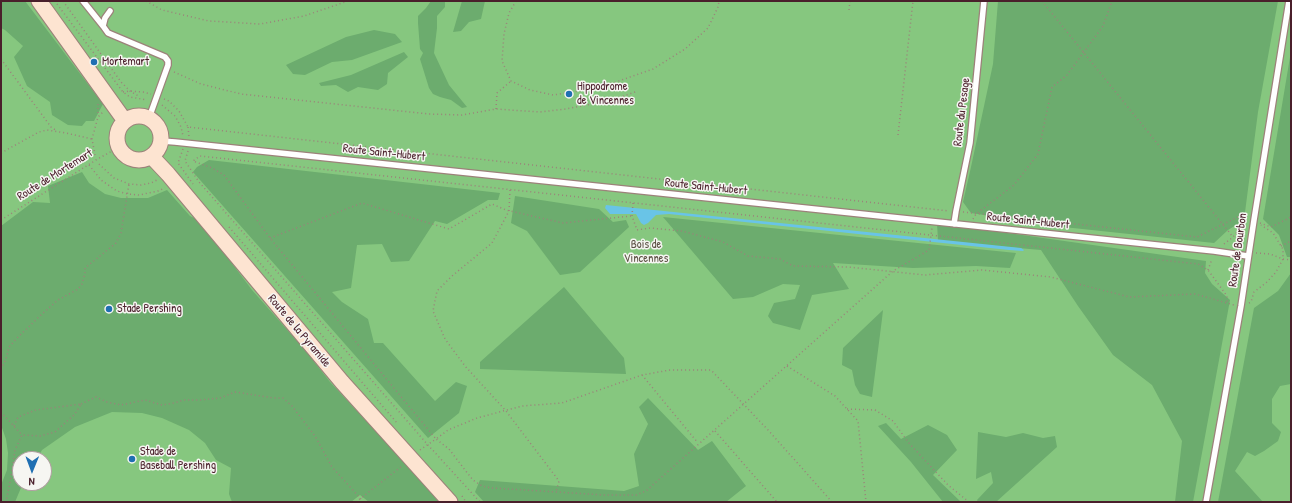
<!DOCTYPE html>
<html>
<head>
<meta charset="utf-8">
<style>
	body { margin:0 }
	#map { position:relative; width:1292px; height:503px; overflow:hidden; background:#efe4c8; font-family:"Patrick Hand",sans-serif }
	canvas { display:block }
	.frame { position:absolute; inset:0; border:2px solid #4a1f2b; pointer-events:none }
	.north { position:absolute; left:12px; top:451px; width:40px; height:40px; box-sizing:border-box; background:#f6f6f2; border:1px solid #b1a0a2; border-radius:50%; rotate:181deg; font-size:11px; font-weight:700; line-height:16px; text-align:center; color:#4a1f2b }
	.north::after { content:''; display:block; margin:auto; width:14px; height:18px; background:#1f6fb2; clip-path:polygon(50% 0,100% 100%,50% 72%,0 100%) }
</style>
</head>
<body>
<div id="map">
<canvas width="1292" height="503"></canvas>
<div class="frame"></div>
<div class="north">N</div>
</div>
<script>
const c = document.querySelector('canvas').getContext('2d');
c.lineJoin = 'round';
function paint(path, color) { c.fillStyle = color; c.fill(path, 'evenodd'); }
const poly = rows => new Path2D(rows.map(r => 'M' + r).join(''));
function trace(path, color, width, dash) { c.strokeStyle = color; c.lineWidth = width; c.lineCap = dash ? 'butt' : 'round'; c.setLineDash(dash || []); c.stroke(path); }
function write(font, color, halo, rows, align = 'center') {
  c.font = font + ' "Patrick Hand",sans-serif'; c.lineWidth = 3; c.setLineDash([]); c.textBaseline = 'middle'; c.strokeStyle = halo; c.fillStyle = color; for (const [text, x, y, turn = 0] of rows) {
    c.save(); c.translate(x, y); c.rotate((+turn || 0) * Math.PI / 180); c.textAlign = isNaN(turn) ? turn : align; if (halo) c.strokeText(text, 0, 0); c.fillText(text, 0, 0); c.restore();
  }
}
paint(poly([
	[1,1,1291,1,1291,502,1,502],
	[20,459,44,459,44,483,20,483]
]), '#86c77f');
paint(poly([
	[1,1,25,1,103,104,94,121,86,121,82,126,68,125,52,115,50,102,27,86,14,57,23,46,5,30,1,28],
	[431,1,445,1,445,7,437,16,437,28,434,53,449,85,467,107,462,108,451,100,440,97,433,94,429,88,420,59,423,53,420,49,418,23,418,16,426,8],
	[462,1,485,1,481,19,469,22,461,31,453,32],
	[998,1,1278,1,1258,112,1244,220,1228,230,1214,243,1054,226,971,213,963,202,971,167,993,64],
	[374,30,395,34,402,42,352,60,332,62,305,75,293,74,286,65,346,37],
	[1291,51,1291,257,1287,257,1279,235,1263,219],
	[404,52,408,57,388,73,387,84,378,90,358,87,348,92,336,85,321,86,319,83,351,75],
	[209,160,500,193,498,200,488,200,447,224,435,221,409,261,391,262,382,244,357,245,351,288,332,292,342,302,368,319,374,343,383,343,435,401,456,382,467,386,459,413,428,438,193,172,197,167],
	[82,172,89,183,105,194,121,198,148,198,167,190,190,216,200,221,252,290,305,350,330,382,392,449,439,502,369,502,360,495,351,502,232,502,229,494,231,468,216,460,205,443,189,430,162,418,142,413,112,412,75,427,42,450,37,459,20,459,20,483,23,483,15,502,1,502,1,485,7,470,8,453,6,439,1,425,1,226,33,202,50,203,48,186],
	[515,196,599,209,613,222,626,220,629,227,580,272,560,275,527,231,511,223],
	[663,217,1016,253,1010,268,976,266,913,268,833,263,849,289,812,295,800,330,773,323,768,316,774,303,795,299,800,285,783,284,753,297,733,299],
	[937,223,1206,261,1205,273,1212,284,1230,300,1193,502,1175,502,1182,441,1152,385,1113,355,1078,306,1041,250,938,241],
	[1291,273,1291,384,1280,386,1272,399,1272,423,1281,432,1278,441,1264,451,1255,456,1247,452,1235,471,1263,502,1218,502,1254,308,1278,291],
	[564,287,624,358,626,374,480,369,480,362],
	[883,310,882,319,872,397,860,394,855,385,852,370,842,365,843,348],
	[648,398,698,450,712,441,746,486,726,502,484,502,475,492,480,480,624,491,639,486,634,454,648,424,639,407],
	[886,423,901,439,928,425,947,435,957,450,933,475,961,502,943,502,911,462,878,426],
	[978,432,1006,437,1023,433,1043,438,1055,436,1057,447,996,502,978,502,977,500,993,483,991,472,976,479]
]), '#6cac6e');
paint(poly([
	[606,205,1021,248,1024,250,1023,251,1009,250,669,214,656,215,648,223,644,225,641,223,636,214,610,214,605,208]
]), '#69c4e7');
const lane = poly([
	[83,1,103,26],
	[110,11,105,18,103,26,108,33,165,57,168,61,168,65,149,118],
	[162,141,175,142,1214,251,1248,256],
	[954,224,956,211,970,143,984,1],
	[1206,502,1241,306,1254,220,1289,1]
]);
const secondary = poly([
	[39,1,125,121],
	'117 138a22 22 0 1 1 44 0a22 22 0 1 1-44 0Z',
	[152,157,168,174,342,382,450,502]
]);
trace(lane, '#9c827a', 8);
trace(secondary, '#9c827a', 17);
trace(poly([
	[63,1,121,82,130,91,140,97],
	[146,1,162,10,209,21,260,24,304,16,348,1],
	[516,1,509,13,504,34,502,61,511,81,530,90,553,95,579,91,613,83,653,69,685,49,708,28,718,7,719,1],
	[1042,1,1233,237],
	[57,4,123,92,130,97,147,100],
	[849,10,850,1],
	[1,59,51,127,57,131],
	[174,72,201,84,241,94,429,114,462,115,496,109,540,112,566,109,612,100,638,91],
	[123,92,130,91,143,92,151,94],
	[164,99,169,101,179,111,188,127,949,211],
	[98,104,98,116],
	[162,105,175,116,181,127,183,136],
	[496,109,497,93,511,81],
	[188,127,189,137],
	[898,135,913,1],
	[183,149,178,163,193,184],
	[188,151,185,161,199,182,428,445,480,502],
	[1,153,39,132,47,130,66,133,92,139],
	[95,155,92,139,98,117,103,112],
	[99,164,114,178,129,184,141,185,151,183,157,180],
	[89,165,101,180,117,191,128,194,139,195,158,191,165,188],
	[510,190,509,211,492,243,452,276,437,291,433,311,445,339,465,366,506,411,559,481,556,492],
	[633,203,632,216,637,230,650,228,682,231,723,242,748,256,780,259,793,266,848,267,925,275,982,270,1051,277,1129,297,1195,294,1234,305],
	[963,212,1197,237,1240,216,1247,218],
	[973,219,976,214,1014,185,1038,154,1052,87,1067,75,1103,26,1112,1],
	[1,220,96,160,119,147],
	[1260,223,1271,227,1291,217],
	[229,227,397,423],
	[270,238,362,203,449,229,492,204,506,210,563,223,631,216],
	[1224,244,1233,237,1246,221],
	[1281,246,1291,241],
	[1256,253,1270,254,1283,259,1291,260],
	[1208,270,1212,259],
	[1249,303,1251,302,1254,292,1267,282,1276,272,1283,259,1283,249,1281,246,1273,233,1261,225],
	[787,366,835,396,858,421,866,502],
	[1,369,6,359,9,347,17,338,42,314,58,300,78,289,82,284,85,273,85,268,116,243,121,233,129,184],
	[642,375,698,443],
	[81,404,96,397,107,402,121,405,145,400,162,405,174,403,184,400,200,400,220,398,235,392,274,398,283,398,292,406,315,436,332,467,361,499],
	[847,409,875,410,893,421,908,442,920,455,948,485,969,502],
	[1,412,22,435,15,450,11,477,6,502],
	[14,426,18,417,36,410,81,404,75,414,55,432,40,436,22,435],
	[715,431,777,502],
	[420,450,436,439,449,449,465,470,473,480,482,486,492,488,603,495,636,495,646,491,893,271,929,250,932,228],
	[462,496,466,502],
	[356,502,402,466],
	[832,502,769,431,711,370,670,370,642,375,562,403,522,406,477,418,448,430,436,439,270,238,224,175,212,168,193,161,200,156,1198,264,1208,270,1227,296,1227,303]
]), '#9c827a', 1.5, [1, 3]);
trace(lane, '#fff', 5.5);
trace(secondary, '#fde4d1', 15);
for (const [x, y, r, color] of [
	[94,62,4,"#1f6fb2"],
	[569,94,4,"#1f6fb2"],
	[109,309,4,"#1f6fb2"],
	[132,459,4,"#1f6fb2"]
]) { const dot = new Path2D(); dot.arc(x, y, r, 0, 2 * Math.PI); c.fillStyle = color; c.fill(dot); trace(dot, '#f6f6f2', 1.5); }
write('12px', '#4a1f2b', '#f6f6f2', [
	["Mortemart",102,62],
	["Hippodrome",577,87],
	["de Vincennes",577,101],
	["Stade Pershing",117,309],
	["Stade de",140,452],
	["Baseball Pershing",140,466]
], 'left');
write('12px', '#4a1f2b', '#f6f6f2', [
	["Route du Pesage",962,112,-83],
	["Route Saint-Hubert",384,153,6],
	["Route de Mortemart",55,175,-32],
	["Route Saint-Hubert",706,187,6],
	["Route Saint-Hubert",1028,221,6],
	["Route de Bourbon",1238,250,-82],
	["Route de la Pyramide",299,331,50]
]);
write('12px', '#5c5144', '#f6f6f2', [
	["Bois de",646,245],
	["Vincennes",646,259]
]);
</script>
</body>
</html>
